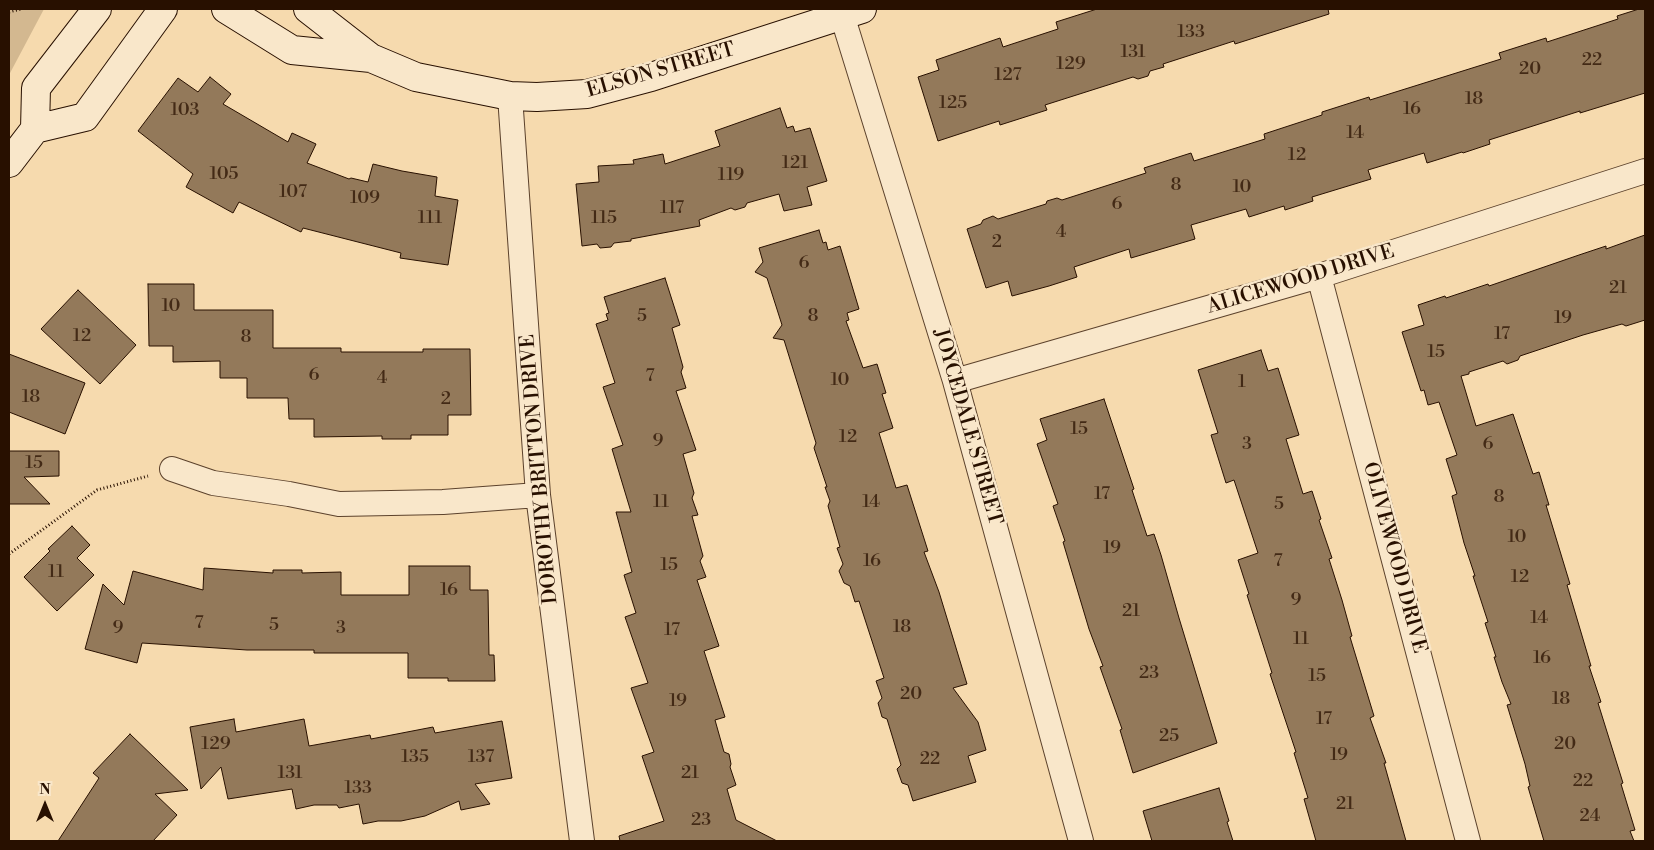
<!DOCTYPE html>
<html>
<head>
<meta charset="utf-8">
<style>
	body { margin:0 }
	#map { position:relative; width:1654px; height:850px; overflow:hidden; background:#f6daae; font-family:"Libre Bodoni",serif }
	canvas { display:block }
	.frame { position:absolute; inset:0; border:10px solid #281000; pointer-events:none }
	.north { position:absolute; left:20px; top:780px; width:50px; height:50px; -webkit-text-stroke:4px #f9e7ca; paint-order:stroke; rotate:0deg; font-size:14px; font-weight:700; line-height:20px; text-align:center; color:#281000 }
	.north::after { content:''; display:block; margin:auto; width:18px; height:22px; background:#281000; clip-path:polygon(50% 0,100% 100%,50% 72%,0 100%) }
</style>
</head>
<body>
<div id="map">
<canvas width="1654" height="850"></canvas>
<div class="frame"></div>
<div class="north">N</div>
</div>
<script>
const c = document.querySelector('canvas').getContext('2d');
c.lineJoin = 'round';
function paint(path, color) { c.fillStyle = color; c.fill(path, 'evenodd'); }
const poly = rows => new Path2D(rows.map(r => 'M' + r).join(''));
function trace(path, color, width, dash) { c.strokeStyle = color; c.lineWidth = width; c.lineCap = dash ? 'butt' : 'round'; c.setLineDash(dash || []); c.stroke(path); }
function write(font, color, halo, rows, align = 'center') {
  c.font = font + ' "Libre Bodoni",serif'; c.lineWidth = 5; c.setLineDash([]); c.textBaseline = 'middle'; c.strokeStyle = halo; c.fillStyle = color; for (const [text, x, y, turn = 0] of rows) {
    c.save(); c.translate(x, y); c.rotate((+turn || 0) * Math.PI / 180); c.textAlign = isNaN(turn) ? turn : align; if (halo) c.strokeText(text, 0, 0); c.fillText(text, 0, 0); c.restore();
  }
}
paint(poly([
	[9,9,44,9,9,75]
]), '#d3b890');
const building = poly([
	[1097,9,1328,9,1329,14,1235,44,1234,41,1163,64,1164,67,1150,71,1148,76,1138,79,1133,77,1045,105,1047,110,1000,125,999,121,938,141,918,77,939,70,936,60,1000,38,1003,47,1058,29,1056,22,1097,9],
	[1639,9,1645,9,1645,93,1580,113,1580,111,1489,140,1490,144,1463,153,1462,152,1427,163,1424,153,1368,170,1371,179,1312,197,1313,201,1285,210,1284,206,1249,217,1246,209,1191,225,1195,239,1131,258,1129,249,1074,267,1077,277,1049,286,1012,296,1008,281,986,288,967,229,981,224,983,220,993,216,998,219,1046,204,1047,201,1057,198,1062,200,1146,173,1144,168,1191,153,1194,161,1265,139,1264,134,1322,115,1322,112,1369,97,1370,100,1501,59,1499,53,1546,38,1547,42,1618,19,1617,16,1639,9],
	[210,77,231,94,223,104,288,142,292,133,316,144,307,163,349,179,351,178,368,182,373,164,402,171,437,177,435,196,458,200,448,265,400,258,401,253,303,228,301,232,239,202,233,213,186,187,193,174,138,131,178,78,198,92,210,77],
	[780,108,787,128,793,126,795,132,810,128,827,181,807,187,812,205,784,211,779,194,747,203,745,207,735,210,731,208,699,220,700,226,631,239,631,241,614,243,611,247,600,248,597,244,582,246,576,184,599,182,598,166,634,164,633,160,663,154,665,164,720,146,715,131,780,108],
	[819,230,823,243,826,242,828,250,840,246,859,309,847,313,849,320,846,321,863,368,877,364,886,393,882,394,893,428,879,433,896,488,907,485,928,551,924,552,939,592,967,684,953,688,978,722,986,750,968,756,976,782,913,801,908,785,902,783,897,769,901,765,887,719,882,717,878,703,882,698,876,681,884,678,859,601,855,602,850,586,844,583,839,571,843,564,837,548,840,547,828,506,830,501,825,487,827,487,814,448,816,443,811,427,784,340,773,338,782,325,767,278,755,272,763,262,759,248,819,230],
	[1645,235,1645,320,1626,326,1622,324,1583,335,1520,356,1518,360,1507,364,1503,361,1469,372,1469,374,1461,376,1476,426,1513,414,1533,474,1539,472,1549,505,1546,505,1570,584,1567,585,1591,666,1589,666,1601,702,1598,703,1623,783,1621,784,1635,830,1630,831,1634,841,1544,841,1528,787,1530,786,1525,764,1507,705,1511,704,1502,682,1494,657,1496,657,1485,623,1488,622,1473,576,1475,576,1464,543,1452,496,1457,494,1446,459,1457,455,1439,402,1428,405,1424,390,1421,391,1402,332,1424,325,1418,305,1445,296,1446,298,1488,284,1489,286,1579,255,1606,246,1606,249,1645,235],
	[665,278,680,325,672,328,683,367,681,372,686,388,676,391,696,450,683,454,694,493,692,498,698,515,692,516,703,556,700,561,706,577,697,580,719,646,704,651,725,717,715,720,724,752,729,754,731,764,730,767,736,785,727,789,736,820,777,841,620,841,619,836,664,821,642,756,654,752,631,688,648,683,625,617,636,613,624,575,632,572,616,512,631,512,612,449,623,445,603,387,615,383,596,324,608,320,606,314,609,313,604,297,665,278],
	[148,284,194,284,194,310,273,310,273,348,341,348,341,352,423,352,423,349,470,349,471,415,448,415,448,435,411,435,411,439,382,439,382,436,314,437,314,419,289,419,288,398,247,398,247,378,220,378,220,361,173,362,173,346,149,346,148,284],
	[78,290,136,345,100,384,41,329,78,290],
	[1261,350,1268,371,1278,368,1299,435,1286,439,1303,494,1312,491,1321,519,1319,520,1332,558,1329,559,1342,600,1352,636,1350,637,1374,716,1370,718,1386,763,1384,763,1406,841,1316,841,1304,799,1308,798,1294,753,1296,752,1270,674,1272,673,1247,595,1249,594,1238,560,1258,553,1234,480,1226,483,1211,435,1218,433,1198,370,1261,350],
	[9,354,85,383,65,434,9,412,9,354],
	[1104,399,1134,489,1132,490,1147,536,1154,534,1161,555,1179,618,1217,743,1133,773,1120,730,1122,729,1100,667,1103,666,1089,629,1063,542,1065,541,1053,506,1058,504,1037,444,1047,440,1040,419,1104,399],
	[9,451,59,451,59,476,24,477,50,504,9,504,9,451],
	[72,526,90,545,77,558,94,575,57,611,24,577,50,551,48,549,72,526],
	[409,566,470,566,470,590,488,590,489,655,494,655,495,681,448,681,448,678,408,678,408,653,314,653,314,650,247,650,142,643,137,663,85,649,103,584,124,605,133,571,203,590,204,568,273,573,273,570,302,570,302,573,341,572,341,595,409,595,409,566],
	[234,719,236,732,304,719,309,746,370,735,371,739,433,727,435,733,502,721,512,778,475,784,490,804,461,810,459,801,425,816,401,821,378,821,363,824,359,804,339,808,337,805,314,805,296,809,292,789,228,799,221,767,201,789,190,727,234,719],
	[130,734,188,790,155,794,177,815,153,841,58,841,99,778,93,773,130,734],
	[1219,788,1229,821,1227,822,1233,841,1152,841,1143,811,1219,788]
]);
paint(building, '#93795a');
trace(building, '#281000', 1);
const street = poly([
	[842,15,955,381,1081,841],
	[510,96,538,495,582,841],
	[1319,276,1468,841],
	[955,381,1319,276,1645,171],
	[172,469,213,483,289,494,339,504,443,502,538,495]
]);
const secondary = poly([
	[226,9,292,50,371,58],
	[308,9,371,58,416,77,510,96,537,97,587,94,651,77,862,9],
	[35,129,85,117,163,9],
	[9,163,35,129,36,88,97,9]
]);
trace(street, '#5c422c', 26);
trace(secondary, '#281000', 30);
trace(poly([
	[9,12,21,9],
	[9,554,97,490,148,476]
]), '#281000', 3, [1, 2.5]);
trace(street, '#f9e7ca', 24);
trace(secondary, '#f9e7ca', 28);
write('18px', '#432a16', null, [
	["133",1191,33],
	["131",1133,53],
	["22",1592,61],
	["129",1071,65],
	["20",1530,70],
	["127",1008,76],
	["18",1474,100],
	["125",953,104],
	["16",1412,110],
	["103",185,111],
	["14",1355,134],
	["12",1297,156],
	["121",795,164],
	["105",224,175],
	["119",731,176],
	["8",1176,186],
	["10",1242,188],
	["107",293,193],
	["109",365,199],
	["6",1117,205],
	["117",672,209],
	["111",430,219],
	["115",604,219],
	["4",1061,233],
	["2",997,243],
	["6",804,264],
	["21",1618,289],
	["10",171,307],
	["5",642,317],
	["8",813,317],
	["19",1563,319],
	["17",1502,335],
	["12",82,337],
	["8",246,338],
	["15",1436,353],
	["6",314,376],
	["7",650,377],
	["4",382,379],
	["10",840,381],
	["1",1242,383],
	["18",31,398],
	["2",446,400],
	["15",1079,430],
	["12",848,438],
	["9",658,442],
	["3",1247,445],
	["6",1488,445],
	["15",34,464],
	["17",1102,495],
	["8",1499,498],
	["11",661,503],
	["14",871,503],
	["5",1279,505],
	["10",1517,538],
	["19",1112,549],
	["16",872,562],
	["7",1278,562],
	["15",669,566],
	["11",56,573],
	["12",1520,578],
	["16",449,591],
	["9",1296,601],
	["21",1131,612],
	["14",1539,619],
	["7",199,624],
	["5",274,626],
	["18",902,628],
	["9",118,629],
	["3",341,629],
	["17",672,631],
	["11",1301,640],
	["16",1542,659],
	["23",1149,674],
	["15",1317,677],
	["20",911,695],
	["18",1561,700],
	["19",678,702],
	["17",1324,720],
	["25",1169,737],
	["129",216,745],
	["20",1565,745],
	["19",1339,756],
	["135",415,758],
	["137",481,758],
	["22",930,760],
	["131",290,774],
	["21",690,774],
	["22",1583,782],
	["133",358,789],
	["21",1345,805],
	["24",1590,817],
	["23",701,821]
]);
write('20px', '#281000', '#f9e7ca', [
	["ELSON STREET",661,71,-16],
	["ALICEWOOD DRIVE",1301,280,-17],
	["JOYCEDALE STREET",967,427,74],
	["DOROTHY BRITTON DRIVE",540,469,-95],
	["OLIVEWOOD DRIVE",1394,558,75]
]);
</script>
</body>
</html>
